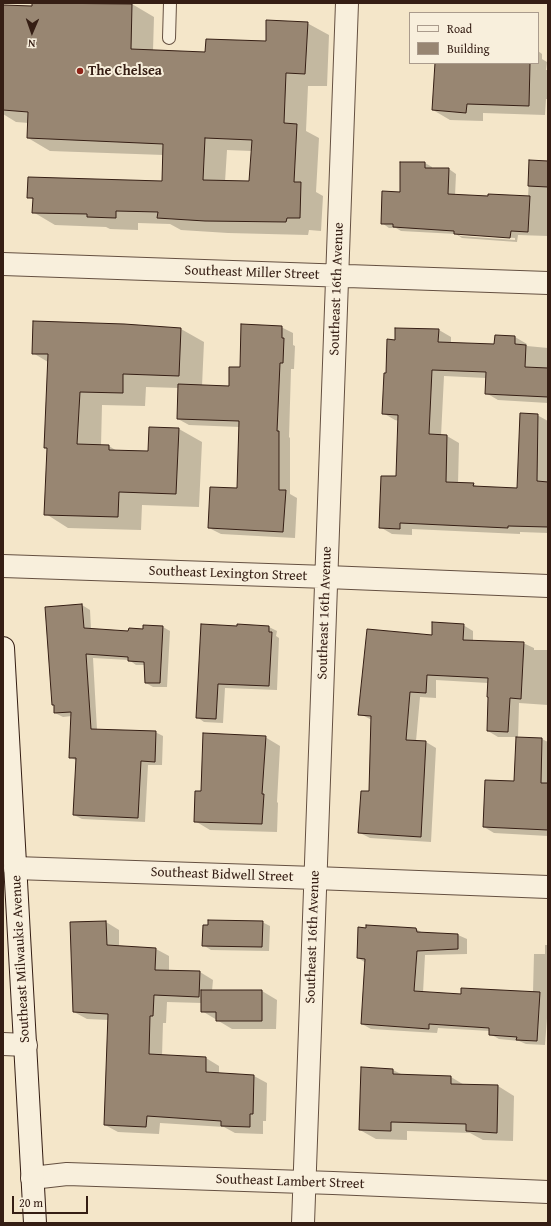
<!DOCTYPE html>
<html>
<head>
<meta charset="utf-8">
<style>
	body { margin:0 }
	#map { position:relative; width:551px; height:1226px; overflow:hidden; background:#f4e6c9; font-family:"Gentium Book Plus",serif }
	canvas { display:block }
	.frame { position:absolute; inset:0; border:4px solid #351e14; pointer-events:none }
	.legend { position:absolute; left:409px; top:12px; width:130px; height:52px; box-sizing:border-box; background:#f8efdc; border:1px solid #aa9b8c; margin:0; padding:5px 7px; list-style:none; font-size:12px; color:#351e14 }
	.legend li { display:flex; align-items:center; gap:8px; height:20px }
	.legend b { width:20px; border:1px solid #aa9b8c }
	.north { position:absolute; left:12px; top:12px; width:40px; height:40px; -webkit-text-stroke:3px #f8efdc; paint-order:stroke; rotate:182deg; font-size:11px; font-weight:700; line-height:16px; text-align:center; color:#351e14 }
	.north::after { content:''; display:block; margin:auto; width:14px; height:18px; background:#351e14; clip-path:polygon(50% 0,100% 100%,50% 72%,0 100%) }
	.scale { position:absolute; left:12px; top:1196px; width:76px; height:18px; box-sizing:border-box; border:2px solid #351e14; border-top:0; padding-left:5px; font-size:12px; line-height:14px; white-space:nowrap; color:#351e14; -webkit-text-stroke:3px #f8efdc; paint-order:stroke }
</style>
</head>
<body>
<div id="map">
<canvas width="551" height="1226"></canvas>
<div class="frame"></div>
<ul class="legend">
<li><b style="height:5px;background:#f8efdc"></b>Road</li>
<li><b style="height:11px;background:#988672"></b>Building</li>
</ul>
<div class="north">N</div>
<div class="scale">20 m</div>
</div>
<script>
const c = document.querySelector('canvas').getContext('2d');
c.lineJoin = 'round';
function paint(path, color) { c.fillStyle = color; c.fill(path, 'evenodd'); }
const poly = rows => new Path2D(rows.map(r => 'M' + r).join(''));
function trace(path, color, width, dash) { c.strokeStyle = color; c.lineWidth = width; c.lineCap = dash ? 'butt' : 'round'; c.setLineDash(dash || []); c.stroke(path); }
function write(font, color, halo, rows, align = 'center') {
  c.font = font + ' "Gentium Book Plus",serif'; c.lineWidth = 4; c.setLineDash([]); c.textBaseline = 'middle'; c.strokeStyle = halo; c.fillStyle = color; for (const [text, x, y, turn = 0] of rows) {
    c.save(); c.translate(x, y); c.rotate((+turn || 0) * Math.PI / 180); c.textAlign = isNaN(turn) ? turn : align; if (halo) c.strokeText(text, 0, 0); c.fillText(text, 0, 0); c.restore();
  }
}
paint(poly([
	[33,3,94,3,132,4,154,17,153,51,206,53,267,42,307,23,329,35,327,86,308,86,306,131,319,138,316,192,323,196,321,231,309,230,308,235,228,233,181,230,170,224,138,223,138,230,110,229,106,227,55,225,33,212,34,200,28,197,163,182,164,155,50,151,28,138,29,123,16,122,3,114,3,6,33,8],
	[227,150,252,151,250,182,225,182],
	[538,51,542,54,542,59,547,62,546,70,548,70,548,99,546,99,545,115,483,113,483,121,450,120,433,110,436,63,538,63],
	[530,161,548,162,548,236,518,235,517,242,462,238,456,234,401,231,396,228,389,228,382,223,401,193,425,163,432,167,432,169,449,169,456,174,455,196,528,197],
	[458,234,515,238,515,240,460,236],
	[281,327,293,333,293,345,295,346,294,369,291,369,289,437,290,438,290,494,297,498,295,538,221,534,209,528,238,489,240,427,189,425,178,419,179,388,146,387,145,406,102,405,101,446,109,446,117,451,149,452,179,429,202,442,199,507,142,505,141,530,68,528,46,514,48,449,45,447,48,362,33,353,181,329,204,342,202,386,230,387,241,368],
	[439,330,451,337,451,344,495,345,515,337,527,344,527,346,548,348,548,403,498,400,486,393,486,378,444,376,441,436,447,436,459,443,458,484,473,484,478,487,518,489,537,415,548,421,548,533,520,532,520,534,412,529,412,535,392,534,380,527,397,477,399,421,395,420,383,413,387,374,396,341],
	[82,605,90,610,91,629,129,632,163,627,170,631,167,687,153,687,146,683,145,665,136,665,129,660,93,658,97,730,155,732,163,736,162,765,148,765,145,822,82,819,74,815,77,761,70,757,72,716,63,717,55,713,47,608],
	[238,625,269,627,277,631,276,636,279,638,277,690,225,688,223,723,204,722,197,717],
	[463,625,473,631,473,641,523,643,534,648,534,650,548,650,548,705,519,703,518,738,542,739,548,742,548,836,494,833,484,827,515,782,517,737,498,737,488,731,488,683,436,680,436,698,420,697,416,741,426,742,436,748,431,842,370,838,360,833,370,792,372,720,360,714,433,636],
	[265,737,280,746,277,802,278,803,277,832,210,830,195,821,202,792],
	[106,922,119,930,119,947,156,949,169,956,169,972,200,972,213,980,212,991,262,991,277,1000,276,1029,232,1029,202,1011,202,1003,167,1002,166,1023,163,1023,162,1056,206,1058,219,1066,219,1074,254,1076,267,1083,266,1121,263,1121,263,1134,235,1133,224,1127,160,1123,159,1134,118,1132,105,1125,109,1020,87,1019,74,1012],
	[262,922,270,926,269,951,211,950,203,945],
	[416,929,423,933,458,935,467,939,467,954,425,955,423,993,462,995,533,992,534,954,545,954,545,945,548,945,548,1005,545,1045,526,1044,519,1041,499,1039,490,1034,490,1031,438,1028,437,1033,371,1029,362,1024,366,963,358,958],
	[393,1070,403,1075,451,1077,466,1086,498,1086,514,1096,513,1141,483,1140,470,1133,407,1131,407,1140,376,1139,360,1130]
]), '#0003');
const building = poly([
	[32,3,132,4,131,49,205,52,206,39,266,41,266,20,308,22,305,74,286,73,284,123,297,124,294,182,301,182,300,218,287,218,286,222,205,221,157,218,158,212,116,211,116,218,87,217,87,214,32,213,33,198,27,198,28,177,162,181,163,144,27,138,28,112,3,110,3,5,32,6,32,3],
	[205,138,252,140,249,181,203,180,205,138],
	[435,63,530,63,529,106,467,104,466,113,432,110,435,63],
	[529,160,548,161,548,187,528,186,529,160],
	[400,162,425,162,425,168,449,168,448,194,488,196,488,194,530,196,528,232,511,231,510,238,454,234,454,231,393,227,393,224,381,224,382,191,400,192,400,162],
	[33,321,124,324,181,328,179,376,123,374,123,393,80,392,77,444,109,445,109,450,148,451,149,427,179,428,176,494,119,492,118,517,44,515,47,448,44,448,48,354,32,354,33,321],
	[241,324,282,326,282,338,284,338,283,363,280,363,277,431,279,431,279,490,286,490,283,532,208,528,210,487,237,488,239,421,177,419,178,384,229,386,229,367,240,367,241,324],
	[395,328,439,329,438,342,494,344,495,335,515,336,515,344,526,345,525,367,548,368,548,397,485,394,486,372,432,370,429,434,447,435,446,482,474,483,473,486,517,488,520,413,538,414,537,481,548,482,548,527,508,526,508,528,400,523,400,529,379,528,381,476,396,476,398,415,382,414,384,373,386,373,387,339,395,340,395,328],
	[82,604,84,628,128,631,129,628,143,629,143,625,163,626,160,683,145,683,144,662,128,661,128,657,86,654,91,729,156,731,155,762,141,761,138,818,73,815,76,758,69,758,71,712,54,713,54,705,52,705,45,607,82,604],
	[432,622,464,624,463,640,524,642,521,699,510,698,508,732,487,731,488,697,487,697,488,678,427,675,426,693,410,692,406,740,426,741,421,837,358,833,361,791,369,791,371,716,358,715,367,629,432,635,432,622],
	[201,624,237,626,237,624,269,626,269,632,272,632,269,686,218,684,216,719,196,718,201,624],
	[203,733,266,736,262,794,264,794,262,824,194,822,195,791,201,791,203,733],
	[516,737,542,738,541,783,548,783,548,830,483,827,485,780,514,781,516,737],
	[208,920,263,921,262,947,202,946,203,925,208,925,208,920],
	[106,921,107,945,156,948,155,970,200,971,199,997,154,995,153,1016,150,1016,149,1054,206,1057,206,1072,254,1075,253,1114,250,1114,250,1127,221,1126,221,1121,147,1116,146,1127,104,1125,108,1014,73,1012,70,922,106,921],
	[366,925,416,928,417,932,458,934,458,949,417,951,414,991,461,994,461,988,540,992,537,1041,516,1040,517,1037,489,1035,489,1028,429,1024,429,1029,361,1024,365,959,357,958,358,927,366,928,366,925],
	[201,990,262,990,262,1021,216,1021,216,1012,201,1012,201,990],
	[361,1067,393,1069,393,1074,451,1076,451,1084,498,1085,497,1133,466,1131,466,1124,391,1122,391,1131,359,1130,361,1067]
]);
paint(building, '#988672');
trace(building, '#351e14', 1);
const lane = poly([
	[169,38,170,3]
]);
const street = poly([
	[3,264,548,283],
	[3,566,327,577,548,586],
	[15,868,315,878,548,887],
	[3,1044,26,1045],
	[32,1178,67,1174,333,1183,548,1192],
	[303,1223,347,3]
]);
const secondary = poly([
	[3,648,35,1223]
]);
trace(lane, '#655041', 14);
trace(street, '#655041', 24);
trace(secondary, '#351e14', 24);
trace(lane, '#f8efdc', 12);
trace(street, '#f8efdc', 22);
trace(secondary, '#f8efdc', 22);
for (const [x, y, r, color] of [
	[80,71,4,"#8f2418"]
]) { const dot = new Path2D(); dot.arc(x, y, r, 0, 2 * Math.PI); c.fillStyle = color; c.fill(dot); trace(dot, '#f8efdc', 1.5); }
write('bold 14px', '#351e14', '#f8efdc', [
	["The Chelsea",88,71]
], 'left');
write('14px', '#351e14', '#f8efdc', [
	["Southeast Miller Street",252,273,2],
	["Southeast 16th Avenue",337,289,-88],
	["Southeast Lexington Street",228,574,2],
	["Southeast 16th Avenue",325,613,-88],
	["Southeast Bidwell Street",222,875,2],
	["Southeast 16th Avenue",313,937,-88],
	["Southeast Milwaukie Avenue",21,959,-93],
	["Southeast Lambert Street",290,1182,2]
]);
</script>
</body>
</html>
